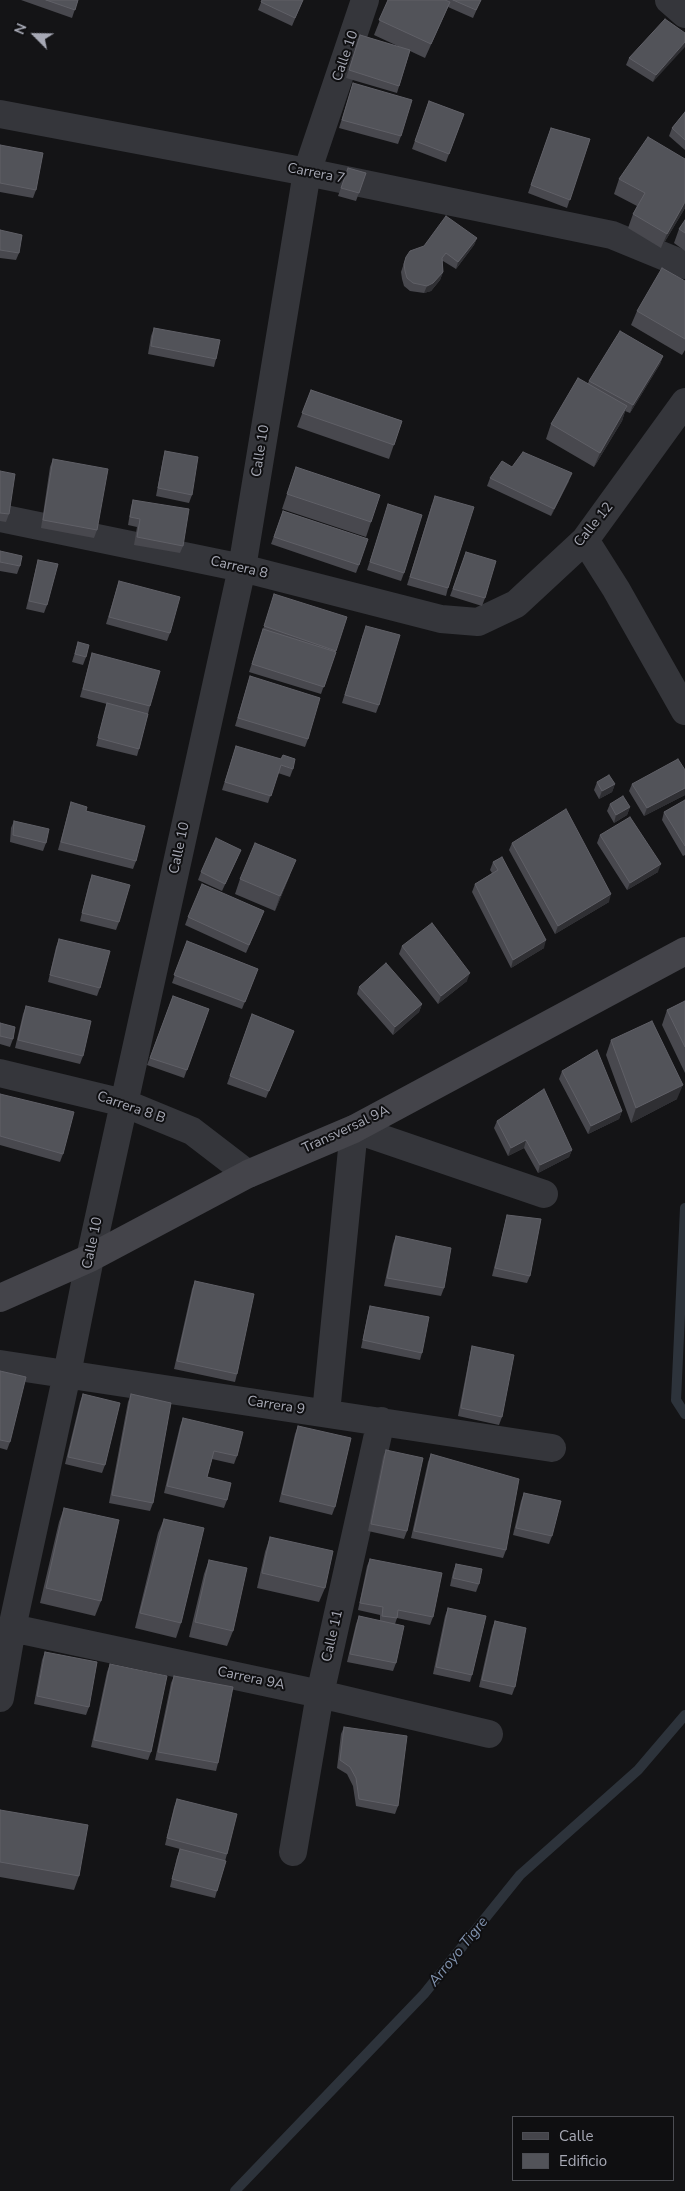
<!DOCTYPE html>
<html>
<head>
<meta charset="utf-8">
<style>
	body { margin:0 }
	#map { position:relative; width:685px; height:2191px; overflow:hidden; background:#141416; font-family:"Nunito Sans",sans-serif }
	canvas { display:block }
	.legend { position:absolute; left:512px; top:2116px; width:162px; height:65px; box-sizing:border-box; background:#0f0f11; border:1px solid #4c4d53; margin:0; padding:6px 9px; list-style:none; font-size:15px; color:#a7a9b5 }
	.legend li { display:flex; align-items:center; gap:10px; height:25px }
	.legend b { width:25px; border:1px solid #4c4d53 }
	.north { position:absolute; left:10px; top:10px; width:50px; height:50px; -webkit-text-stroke:4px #0f0f11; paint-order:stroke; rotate:293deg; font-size:14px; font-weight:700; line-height:20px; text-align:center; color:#a7a9b5 }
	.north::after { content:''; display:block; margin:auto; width:18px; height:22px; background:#a7a9b5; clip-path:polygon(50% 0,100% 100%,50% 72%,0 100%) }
</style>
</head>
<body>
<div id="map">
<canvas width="685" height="2191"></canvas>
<ul class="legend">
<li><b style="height:6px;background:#44444a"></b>Calle</li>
<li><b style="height:14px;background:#525359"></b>Edificio</li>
</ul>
<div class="north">N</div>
</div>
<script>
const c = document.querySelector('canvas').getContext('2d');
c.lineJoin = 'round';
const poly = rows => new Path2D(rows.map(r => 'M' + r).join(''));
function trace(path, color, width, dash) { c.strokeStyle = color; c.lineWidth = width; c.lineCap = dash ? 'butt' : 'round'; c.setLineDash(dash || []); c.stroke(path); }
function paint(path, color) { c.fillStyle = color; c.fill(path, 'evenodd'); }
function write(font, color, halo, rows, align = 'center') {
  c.font = font + ' "Nunito Sans",sans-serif'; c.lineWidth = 4; c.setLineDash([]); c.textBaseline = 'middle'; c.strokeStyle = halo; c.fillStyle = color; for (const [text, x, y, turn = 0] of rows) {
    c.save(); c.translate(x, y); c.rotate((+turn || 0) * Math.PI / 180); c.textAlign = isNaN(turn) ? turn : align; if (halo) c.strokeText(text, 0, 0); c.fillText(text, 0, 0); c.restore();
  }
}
trace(poly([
	[685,1208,676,1400,685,1414],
	[235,2191,424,1994,520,1875,638,1770,685,1715]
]), '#2d333b', 10);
trace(poly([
	[669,0,685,14],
	[0,114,307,172,612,235,685,265],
	[0,518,242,568,441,619,478,622,516,604,585,540,685,402],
	[585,540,616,589,685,711],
	[0,1073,124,1103,192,1131,248,1174],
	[0,1364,552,1448],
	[326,1413,354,1129,544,1194],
	[12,1628,320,1694,489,1734],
	[0,1698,12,1628,67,1374,90,1258,242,568,307,172,365,0],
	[293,1852,320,1694,381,1421]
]), '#35363b', 28);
trace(poly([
	[0,1298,90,1258,248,1174,354,1129,685,951]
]), '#44444a', 28);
paint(poly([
	[21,0,78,0,72,18],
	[262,0,303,0,292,26,258,10],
	[388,0,481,0,473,18,448,7,444,16,425,58,410,51,397,93,346,78,360,35,402,48,374,35],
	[685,33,653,82,626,65,629,58],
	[353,83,401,136,398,144,339,128],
	[429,101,464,114,446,162,412,149],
	[685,112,685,150,669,136,672,128],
	[551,128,590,139,567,208,528,193],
	[0,145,36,190,33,198,0,192],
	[348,168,366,173,356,201,338,196],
	[619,179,685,208,661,248,628,228,633,214,637,206,614,194],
	[685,220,685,251,674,243,679,229],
	[0,230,19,253,16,260,0,258],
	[477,238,474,245,456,269,443,261,442,262,443,272,440,280,431,291,424,293,410,291,404,286,402,279,401,272,406,257],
	[685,281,685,350,682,355,631,325,637,311],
	[154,328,216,359,214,367,148,354,151,336],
	[663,356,660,364,630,413,625,411,622,421,594,467,546,439,551,424,588,383,589,381],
	[311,390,402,421,389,459,297,427],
	[165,451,192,495,189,503,156,496,163,459],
	[53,459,97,530,94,538,41,528,50,467],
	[296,467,371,522,366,537,282,509],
	[512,467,569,481,551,516,487,486,490,478],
	[0,471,9,514,6,522,0,521],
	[133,500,183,546,180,553,134,545,137,527,128,525,131,507],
	[432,504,448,588,446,596,407,585],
	[283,511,359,565,356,573,271,544],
	[386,512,404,573,401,581,367,570],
	[0,551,20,566,17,574,0,571],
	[466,552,485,598,482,606,450,596],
	[38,560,47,605,44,613,26,609,36,568],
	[119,581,170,633,167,641,106,624],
	[272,602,336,651,321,694,249,672],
	[363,634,379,705,376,713,342,703],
	[78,642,86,657,83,665,72,662],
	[92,653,150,706,148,714,139,749,137,756,96,746,107,704,80,697],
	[250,676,308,739,305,747,235,726],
	[236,746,293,769,290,777,278,773,268,803,222,790],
	[685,770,685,795,644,816,629,791,632,784],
	[597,782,615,784,612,792,599,799,594,790],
	[685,800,685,855,683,856,662,820,664,812],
	[71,802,86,811,136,861,133,869,58,850],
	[610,804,630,807,627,815,614,823,607,811],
	[14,821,46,843,43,851,10,842,11,828],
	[600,835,658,872,627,890,597,843],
	[512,843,609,902,555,934,509,850],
	[238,857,222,891,198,880,201,872],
	[502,857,544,948,511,968,472,892,475,884,492,873,490,870,493,862],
	[92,875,119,922,116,930,80,921,89,883],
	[290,875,275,911,235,894,240,879],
	[188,917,261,919,246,953,185,925],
	[59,939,100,988,97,996,48,982,56,947],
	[187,941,258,969,242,1009,172,983],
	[402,946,467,981,438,1004,399,954],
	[359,987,422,1004,419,1012,393,1035,357,994],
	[173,996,209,1009,184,1078,147,1065],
	[685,1001,685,1073,662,1025,667,1010],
	[26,1006,83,1056,80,1064,15,1048,23,1014],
	[252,1014,294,1031,266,1098,227,1084],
	[0,1023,13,1039,10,1047,0,1044],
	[611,1040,677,1099,631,1123,606,1055],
	[562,1071,622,1111,619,1119,588,1134,559,1079],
	[0,1094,63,1154,60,1162,0,1145],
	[497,1121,572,1150,569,1157,538,1173,524,1148,508,1156,494,1128],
	[507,1215,530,1276,527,1283,492,1276,505,1223],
	[396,1236,444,1288,441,1296,384,1286,393,1244],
	[195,1281,237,1374,235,1382,174,1369,192,1289],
	[370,1306,422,1353,420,1360,361,1348,368,1313],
	[472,1346,502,1417,499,1425,458,1416,470,1354],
	[0,1371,10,1442,7,1450,0,1448],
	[83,1394,105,1465,102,1473,65,1464,80,1402],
	[131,1394,153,1503,150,1511,109,1503,128,1402],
	[183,1418,237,1456,234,1464,212,1459,207,1477,227,1500,224,1508,164,1493,180,1426],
	[298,1426,335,1507,332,1515,279,1502,295,1434],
	[386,1450,407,1531,404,1539,368,1531,383,1457],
	[431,1454,506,1550,503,1558,411,1538,428,1462],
	[524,1493,552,1536,549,1544,513,1535,521,1501],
	[64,1508,101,1601,95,1616,40,1603,59,1522],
	[164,1519,181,1623,176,1638,135,1628,158,1533],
	[270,1537,325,1588,319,1602,257,1588,265,1552],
	[370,1559,433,1617,430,1625,397,1618,395,1624,396,1663,393,1671,347,1662,356,1624,359,1616,380,1621,380,1615,358,1610,367,1566],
	[209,1560,233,1631,227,1646,189,1637,204,1574],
	[456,1564,479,1584,476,1592,450,1586,453,1572],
	[448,1608,472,1675,470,1682,433,1674,445,1616],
	[495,1621,515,1687,512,1695,479,1687,492,1629],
	[45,1652,89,1707,86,1715,34,1704,42,1660],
	[110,1664,151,1752,148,1760,91,1747,107,1672],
	[174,1676,218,1763,216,1771,155,1760,171,1683],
	[344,1727,398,1806,395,1814,356,1806,353,1786,347,1774,337,1768,341,1734],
	[177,1799,227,1854,215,1898,170,1887,177,1857,180,1849,165,1845,174,1807],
	[0,1810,79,1876,74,1890,0,1877]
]), '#48484e');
paint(poly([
	[685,42,685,47,653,82,656,75],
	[685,202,685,208,661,248,667,234],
	[477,238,474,245,456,269,458,262],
	[443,272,440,280,431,291,424,293,427,286],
	[663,356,660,364,630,413,633,405],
	[627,406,622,421,594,467,600,453],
	[572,473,569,481,551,516,554,509],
	[615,784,612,792,599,799,602,791],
	[685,788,685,795,644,816,647,808],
	[630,807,627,815,614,823,616,815],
	[296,860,290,875,275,911,280,896],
	[661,864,658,872,627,890,630,883],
	[611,894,609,902,555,934,558,926],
	[546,940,544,948,511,968,513,960],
	[470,973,467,981,438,1004,441,996],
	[422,1004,419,1012,393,1035,395,1027],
	[683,1085,677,1099,631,1123,636,1108],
	[622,1111,619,1119,588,1134,591,1126],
	[526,1140,524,1148,508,1156,511,1148],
	[572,1150,569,1157,538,1173,540,1165]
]), '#2f2f33');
const building = poly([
	[46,0,78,0,75,10,46,0],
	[262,0,303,0,295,18,261,2,262,0],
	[388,0,445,0,450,2,431,44,379,20,388,0],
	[453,0,481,0,476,10,453,0],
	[665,19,685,33,685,42,656,75,629,58,665,19],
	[360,35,410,50,399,86,349,70,360,35],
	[353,83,412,100,401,136,342,120,353,83],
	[429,101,464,114,449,154,415,141,429,101],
	[685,112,685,140,672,128,685,112],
	[551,128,590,139,570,200,531,185,551,128],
	[648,137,685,159,685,202,667,234,633,214,645,193,619,179,648,137],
	[0,145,43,153,36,190,0,183,0,145],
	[348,168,366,173,359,193,341,188,348,168],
	[446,216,477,238,458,262,446,253,442,258,443,272,433,283,427,286,413,283,407,278,405,271,404,264,406,257,410,251,424,246,446,216],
	[685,220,685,233,679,229,685,220],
	[0,230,22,235,19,253,0,250,0,230],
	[662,268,685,281,685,339,637,311,662,268],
	[154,328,220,340,216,359,151,346,154,328],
	[620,331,663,356,633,405,589,381,620,331],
	[578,378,627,406,600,453,551,424,578,378],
	[311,390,402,421,394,445,302,413,311,390],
	[165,451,198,457,192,495,158,488,165,451],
	[523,452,572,473,554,509,490,478,502,461,512,467,523,452],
	[53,459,108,469,97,530,43,520,53,459],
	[296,467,380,495,371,522,287,494,296,467],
	[0,471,15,474,9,514,0,513,0,471],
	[435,496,474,507,448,588,410,577,435,496],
	[133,500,189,509,183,546,137,537,140,519,130,517,133,500],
	[388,504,422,515,404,573,370,562,388,504],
	[283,511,368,539,359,565,274,537,283,511],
	[0,551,22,556,20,566,0,562,0,551],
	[466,552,496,561,485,598,453,589,466,552],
	[38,560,58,564,47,605,29,601,38,560],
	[119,581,180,597,170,633,109,617,119,581],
	[274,594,347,617,336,651,264,626,274,594],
	[366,626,400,635,379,705,345,695,366,626],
	[263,629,336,652,324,687,252,664,263,629],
	[78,642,89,645,86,657,75,654,78,642],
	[92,653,160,671,150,706,83,689,92,653],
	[250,676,320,698,308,739,238,718,250,676],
	[107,703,148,714,139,749,98,738,107,703],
	[236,746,281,759,283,755,295,759,293,769,281,765,271,796,225,782,236,746],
	[678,759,685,770,685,788,647,808,632,784,678,759],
	[609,775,615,784,602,791,597,782,609,775],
	[623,796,630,807,616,815,610,804,623,796],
	[685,800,685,846,664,812,685,800],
	[71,802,87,807,86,811,145,826,136,861,61,842,71,802],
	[566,809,611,894,558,926,512,843,566,809],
	[630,817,661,864,630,883,600,835,630,817],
	[14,821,49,829,46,843,13,835,14,821],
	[216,838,241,850,225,884,201,872,216,838],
	[255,843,296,860,280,896,240,879,255,843],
	[502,857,546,940,513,960,475,884,498,870,493,862,502,857],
	[92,875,130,885,119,922,82,913,92,875],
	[202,884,264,911,249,945,188,917,202,884],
	[432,923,470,973,441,996,402,946,432,923],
	[59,939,110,951,100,988,50,975,59,939],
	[187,941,258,969,245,1002,174,975,187,941],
	[386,963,422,1004,395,1027,359,987,386,963],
	[173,996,209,1009,187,1070,150,1058,173,996],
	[685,1001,685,1047,667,1010,685,1001],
	[26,1006,91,1021,83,1056,18,1040,26,1006],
	[252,1014,294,1031,269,1091,230,1076,252,1014],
	[652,1021,683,1085,636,1108,611,1040,652,1021],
	[0,1023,15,1027,13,1039,0,1036,0,1023],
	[597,1050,622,1111,591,1126,562,1071,597,1050],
	[544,1089,572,1150,540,1165,526,1140,511,1148,497,1121,544,1089],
	[0,1094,74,1112,63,1154,0,1136,0,1094],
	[507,1215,541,1219,530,1276,495,1268,507,1215],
	[396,1236,451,1248,444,1288,387,1278,396,1236],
	[195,1281,254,1294,237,1374,177,1361,195,1281],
	[370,1306,429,1317,422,1353,363,1340,370,1306],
	[472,1346,514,1355,502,1417,461,1408,472,1346],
	[0,1371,26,1377,10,1442,0,1440,0,1371],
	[83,1394,120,1403,105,1465,68,1457,83,1394],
	[131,1394,171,1403,153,1503,112,1495,131,1394],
	[183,1418,243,1432,237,1456,214,1451,207,1477,231,1483,227,1500,167,1486,183,1418],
	[298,1426,351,1438,335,1507,282,1494,298,1426],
	[386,1450,423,1458,407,1531,371,1524,386,1450],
	[431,1454,519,1479,506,1550,414,1531,431,1454],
	[524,1493,561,1501,552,1536,516,1528,524,1493],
	[64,1508,119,1520,101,1601,46,1588,64,1508],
	[164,1519,204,1528,181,1623,140,1613,164,1519],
	[270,1537,333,1551,325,1588,262,1573,270,1537],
	[370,1559,442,1573,433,1617,398,1610,397,1618,382,1616,383,1607,360,1603,370,1559],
	[209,1560,247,1568,233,1631,195,1622,209,1560],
	[456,1564,482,1569,479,1584,453,1578,456,1564],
	[448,1608,486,1616,472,1675,436,1667,448,1608],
	[359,1616,404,1626,396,1663,350,1654,359,1616],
	[495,1621,526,1628,515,1687,482,1680,495,1621],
	[45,1652,97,1662,89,1707,37,1696,45,1652],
	[110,1664,167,1676,151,1752,94,1740,110,1664],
	[174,1676,233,1687,218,1763,158,1752,174,1676],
	[344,1727,407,1736,398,1806,359,1799,356,1778,350,1767,340,1760,344,1727],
	[177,1799,237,1814,227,1854,167,1838,177,1799],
	[0,1810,88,1825,79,1876,0,1862,0,1810],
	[180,1849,226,1861,217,1891,172,1879,180,1849]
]);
paint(building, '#525359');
trace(building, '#606067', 1);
write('14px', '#a7a9b5', '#0f0f11', [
	["Calle 10",346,56,-71],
	["Carrera 7",316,174,11],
	["Calle 10",261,451,-81],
	["Calle 12",594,525,-51],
	["Carrera 8",239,568,13],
	["Calle 10",180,848,-78],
	["Carrera 8 B",131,1108,19],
	["Transversal 9A",346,1130,-25],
	["Calle 10",93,1243,-78],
	["Carrera 9",276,1406,9],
	["Calle 11",333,1636,-77],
	["Carrera 9A",251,1679,12]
]);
write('italic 15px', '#8092ae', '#0f0f11', [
	["Arroyo Tigre",459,1952,-51]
]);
</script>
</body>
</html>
